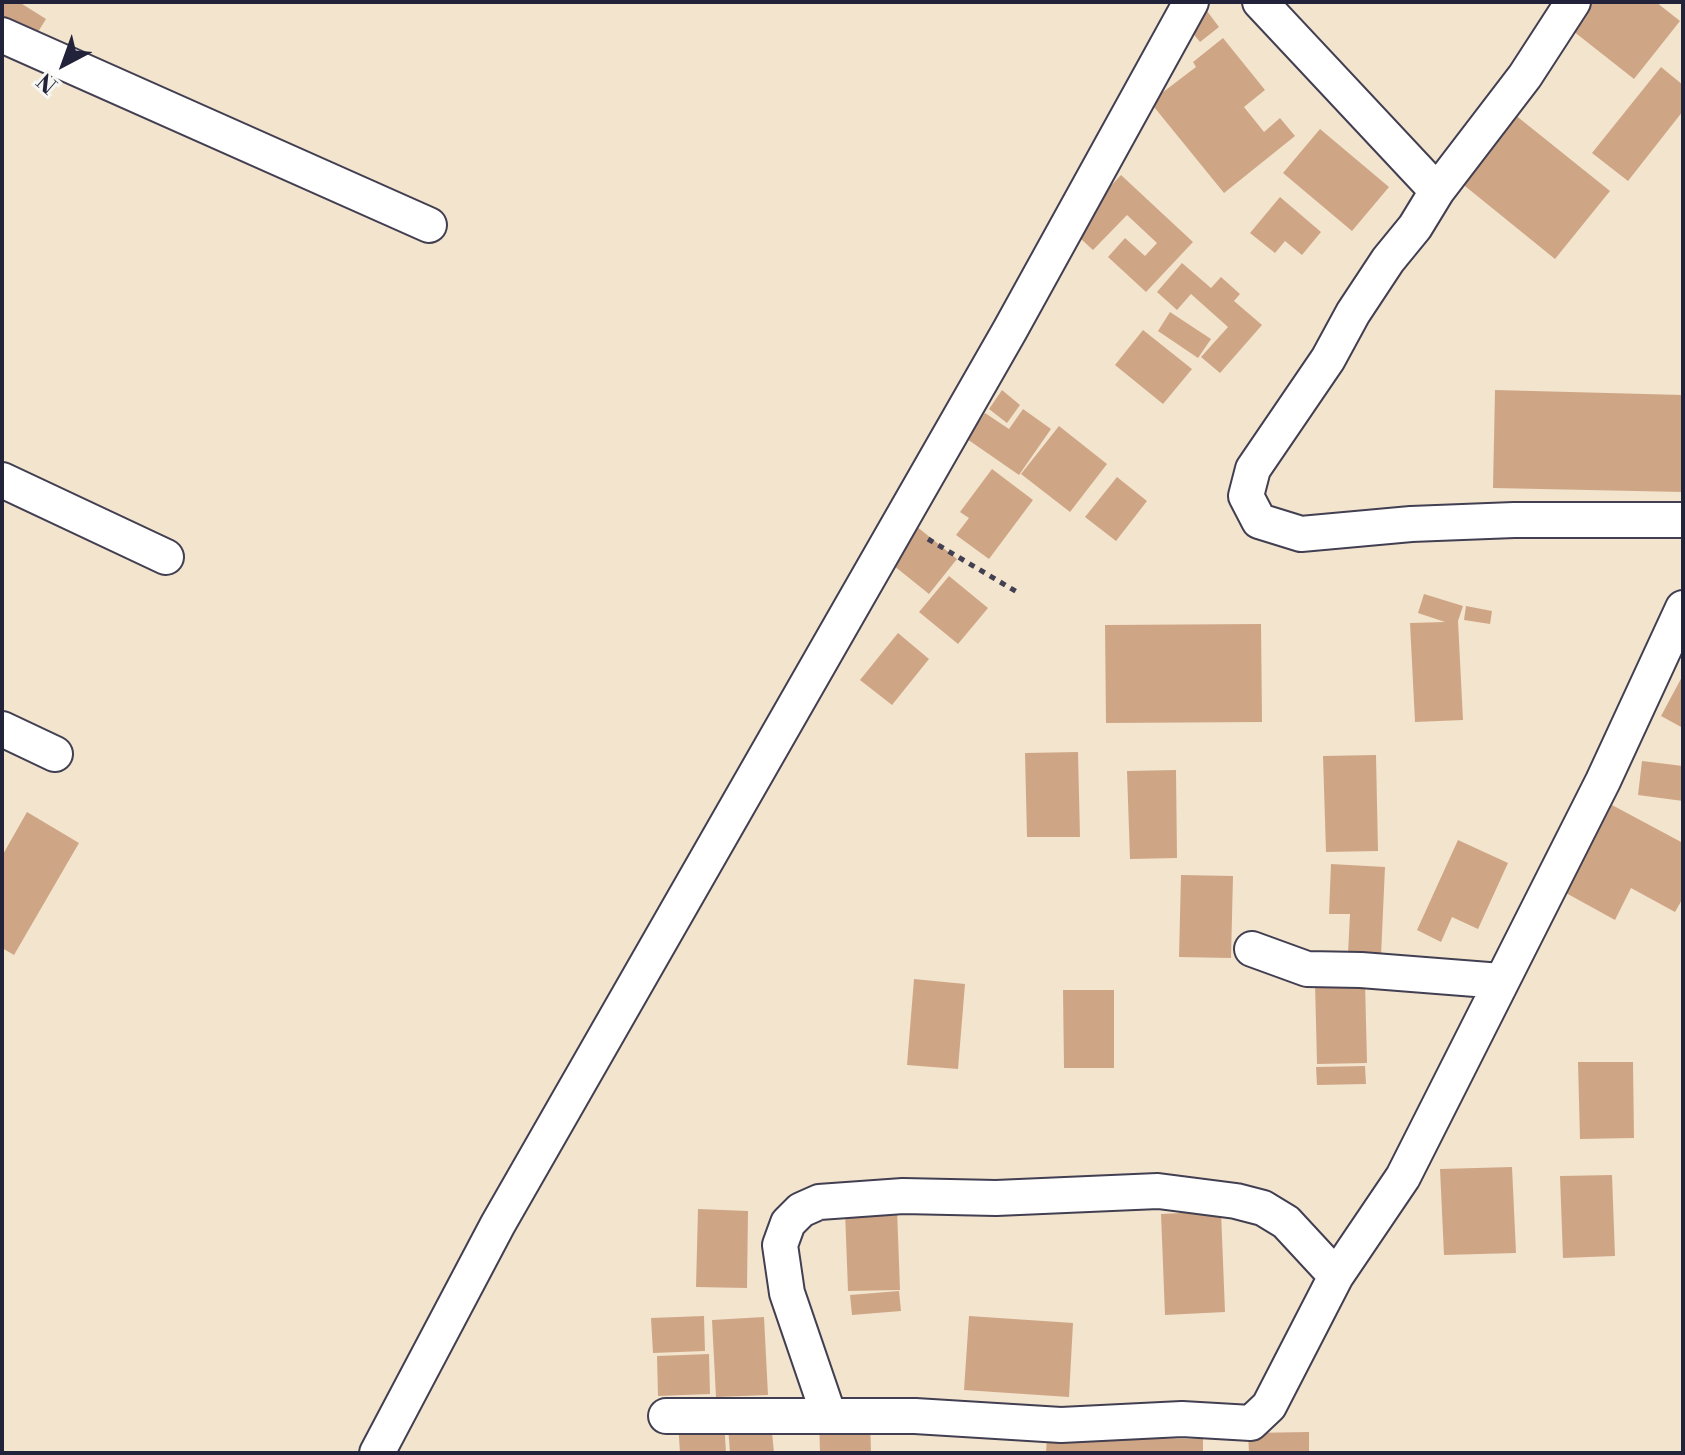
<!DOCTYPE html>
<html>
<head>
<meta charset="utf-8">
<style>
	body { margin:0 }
	#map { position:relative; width:1685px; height:1455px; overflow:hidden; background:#f3e4ce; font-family:"Libre Bodoni",serif }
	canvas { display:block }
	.frame { position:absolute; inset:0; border:4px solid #22223b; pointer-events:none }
	.north { position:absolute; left:24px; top:24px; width:80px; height:80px; -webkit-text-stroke:6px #f6f6f2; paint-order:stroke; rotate:221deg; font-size:22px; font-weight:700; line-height:32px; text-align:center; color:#22223b }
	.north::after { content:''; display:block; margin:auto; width:28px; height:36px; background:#22223b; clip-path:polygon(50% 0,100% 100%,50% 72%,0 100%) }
</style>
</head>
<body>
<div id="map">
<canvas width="1685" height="1455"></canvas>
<div class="frame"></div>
<div class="north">N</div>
</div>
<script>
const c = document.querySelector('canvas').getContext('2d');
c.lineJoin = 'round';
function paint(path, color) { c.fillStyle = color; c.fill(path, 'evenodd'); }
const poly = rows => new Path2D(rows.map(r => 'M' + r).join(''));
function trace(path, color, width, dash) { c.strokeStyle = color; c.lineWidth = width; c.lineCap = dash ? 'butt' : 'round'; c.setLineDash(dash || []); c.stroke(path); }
paint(poly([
	[2,2,19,2,46,19,30,45,2,28],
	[1587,2,1656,2,1680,21,1634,79,1568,27],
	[1207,11,1219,27,1200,42,1187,26],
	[1223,38,1265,90,1244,107,1264,132,1280,118,1295,136,1224,193,1150,102,1196,67,1193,62],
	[1661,67,1683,85,1683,111,1628,181,1592,153],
	[1514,114,1610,191,1555,259,1460,182],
	[1320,129,1389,187,1352,231,1283,173],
	[1121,175,1193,242,1146,292,1108,257,1125,238,1145,256,1157,243,1127,215,1093,250,1070,229],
	[1280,197,1321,232,1302,255,1285,241,1275,253,1250,233],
	[1182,263,1211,288,1221,277,1240,294,1234,301,1262,325,1220,373,1201,357,1228,327,1191,294,1177,310,1157,292],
	[1170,312,1211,339,1198,358,1158,331],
	[1143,330,1192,369,1163,404,1115,365],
	[1002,390,1020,405,1007,423,989,409],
	[1495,390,1683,395,1683,492,1493,488],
	[1023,409,1051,429,1019,475,967,439,985,413,1009,429],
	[1059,426,1107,464,1070,512,1021,474],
	[992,469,1033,500,989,559,956,535,969,518,960,512],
	[1117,477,1147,501,1116,541,1085,517],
	[911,522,957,559,929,594,883,557],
	[949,576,988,608,958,644,919,612],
	[1424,594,1463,606,1458,621,1463,720,1415,722,1410,623,1445,622,1418,613],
	[1466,606,1492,611,1490,624,1464,620],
	[1261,624,1262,722,1106,723,1105,625],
	[898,633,929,659,892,705,860,680],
	[1683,675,1683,728,1661,716],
	[1078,752,1080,837,1027,837,1025,753],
	[1376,755,1378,851,1326,852,1323,756],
	[1642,761,1683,766,1683,801,1638,795],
	[1176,770,1177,858,1130,859,1127,771],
	[1612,805,1683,843,1683,898,1675,912,1631,888,1615,920,1566,893],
	[27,812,79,843,14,955,2,948,2,856],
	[1458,840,1508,863,1478,929,1452,917,1441,942,1417,930],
	[1331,864,1385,867,1381,956,1348,954,1350,914,1329,914],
	[1181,875,1233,876,1231,958,1179,957],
	[914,979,965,984,958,1069,907,1065],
	[1365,981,1367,1063,1317,1064,1315,982],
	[1063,990,1114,990,1114,1068,1064,1068],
	[1578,1062,1633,1062,1634,1138,1580,1139],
	[1365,1066,1366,1084,1317,1085,1316,1067],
	[1512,1167,1516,1253,1444,1255,1440,1169],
	[1612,1175,1615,1256,1563,1258,1560,1176],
	[698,1209,748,1211,747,1288,696,1287],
	[897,1209,900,1290,848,1291,845,1211],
	[1221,1211,1225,1312,1165,1315,1161,1214],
	[899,1291,901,1311,852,1315,850,1295],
	[704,1316,705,1351,653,1353,651,1318],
	[969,1316,1073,1323,1069,1397,964,1390],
	[764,1317,768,1395,716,1397,712,1320],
	[709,1354,710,1394,658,1396,657,1356],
	[870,1416,871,1453,820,1453,819,1417],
	[724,1420,726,1453,680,1453,678,1422],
	[771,1422,774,1453,730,1453,728,1426],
	[1309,1432,1309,1453,1249,1453,1248,1433],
	[1047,1436,1203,1439,1203,1453,1046,1453]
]), '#cfa685');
const minor = poly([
	[1260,2,1437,191],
	[1573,2,1525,76,1437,191,1415,227,1388,260,1353,313,1328,359,1253,469,1246,496,1259,521,1301,534,1411,524,1514,520,1683,520],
	[2,35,429,225],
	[2,480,166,557],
	[2,729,55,754],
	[1252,949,1307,969,1361,970,1501,981],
	[666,1416,915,1416,1061,1425,1182,1419,1251,1423,1269,1406,1336,1276,1403,1177,1603,781,1683,608],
	[829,1416,787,1293,780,1245,788,1223,801,1210,819,1202,903,1196,996,1198,1158,1191,1236,1201,1263,1208,1286,1222,1336,1276],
	[377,1453,498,1224,1010,330,1191,2]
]);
trace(minor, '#413f51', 38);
trace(poly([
	[928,539,1017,592]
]), '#413f51', 5, [6, 6]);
trace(minor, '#fff', 34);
</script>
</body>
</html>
